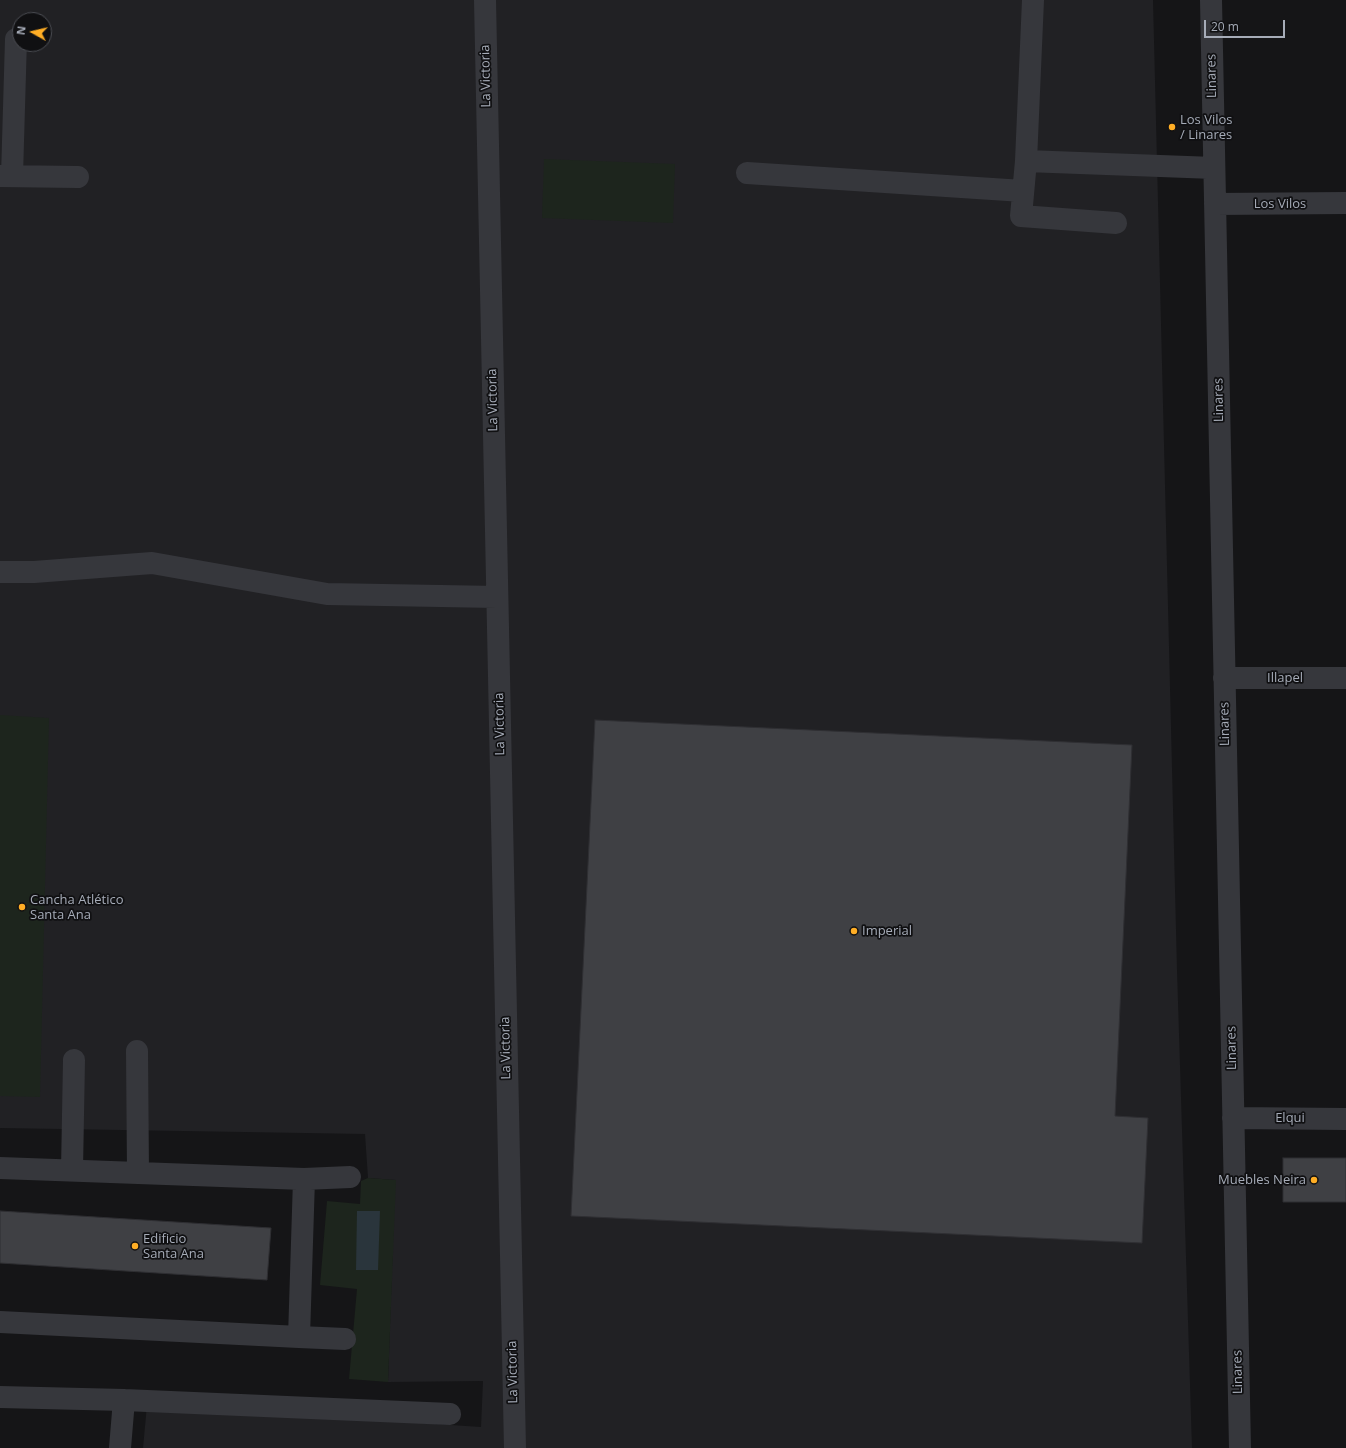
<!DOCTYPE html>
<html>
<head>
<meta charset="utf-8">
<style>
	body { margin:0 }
	#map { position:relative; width:1346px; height:1448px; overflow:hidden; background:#151517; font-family:"Open Sans",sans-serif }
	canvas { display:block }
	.north { position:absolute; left:12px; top:12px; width:40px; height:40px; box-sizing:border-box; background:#101012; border:1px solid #4c4e54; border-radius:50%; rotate:278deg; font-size:11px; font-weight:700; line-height:16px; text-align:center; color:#a6acb8 }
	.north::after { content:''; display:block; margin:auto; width:14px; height:18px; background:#ffae25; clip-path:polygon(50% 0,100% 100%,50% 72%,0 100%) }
	.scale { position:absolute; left:1204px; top:20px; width:81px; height:18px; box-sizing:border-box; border:2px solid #a6acb8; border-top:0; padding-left:5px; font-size:12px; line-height:14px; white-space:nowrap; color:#a6acb8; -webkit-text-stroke:3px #101012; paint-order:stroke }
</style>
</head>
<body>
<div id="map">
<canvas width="1346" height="1448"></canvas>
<div class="north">N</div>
<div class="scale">20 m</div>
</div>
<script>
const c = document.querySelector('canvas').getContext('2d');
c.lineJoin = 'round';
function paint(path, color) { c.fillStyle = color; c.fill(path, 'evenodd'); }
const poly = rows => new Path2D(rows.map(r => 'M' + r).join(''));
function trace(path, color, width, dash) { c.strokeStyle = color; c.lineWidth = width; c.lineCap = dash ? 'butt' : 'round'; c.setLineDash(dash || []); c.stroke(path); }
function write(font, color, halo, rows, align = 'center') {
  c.font = font + ' "Open Sans",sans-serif'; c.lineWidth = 3.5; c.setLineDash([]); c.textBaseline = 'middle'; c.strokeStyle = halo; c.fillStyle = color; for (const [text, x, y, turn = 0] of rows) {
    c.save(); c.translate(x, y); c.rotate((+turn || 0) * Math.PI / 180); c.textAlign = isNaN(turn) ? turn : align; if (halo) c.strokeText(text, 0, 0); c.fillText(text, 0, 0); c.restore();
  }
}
paint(poly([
	[0,0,1153,0,1177,970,1192,1448,143,1448,147,1405,481,1427,483,1381,388,1382,395,1180,368,1178,365,1134,0,1128],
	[20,20,44,20,44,44,20,44]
]), '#212124');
paint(poly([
	[544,159,675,164,673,223,542,218],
	[0,715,49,718,40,1097,0,1096],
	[368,1178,396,1180,388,1382,349,1379,357,1289,320,1285,327,1201,360,1204,361,1181]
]), '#1d251d');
paint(poly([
	[357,1211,380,1211,378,1270,356,1270]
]), '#2a353c');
const building = poly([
	[595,720,1132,745,1115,1116,1148,1118,1142,1243,571,1216,595,720],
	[1283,1158,1346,1158,1346,1202,1283,1202,1283,1158],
	[0,1211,271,1228,267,1280,0,1263,0,1211]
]);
paint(building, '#3f4044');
trace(building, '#2f2f33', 1);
trace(poly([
	[485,0,515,1448],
	[1211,0,1240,1448],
	[1026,161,1033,0],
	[747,173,1023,191],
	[0,176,78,177],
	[12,176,16,39],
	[1215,204,1346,203],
	[1116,223,1021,216,1026,161,1214,168],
	[0,572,34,572,152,563,327,594,497,597],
	[1224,678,1346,678],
	[137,1051,138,1173],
	[1233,1118,1346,1119],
	[0,1168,304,1179,299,1337,0,1322],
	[72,1170,74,1060],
	[304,1179,350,1177],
	[299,1337,345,1339],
	[0,1397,124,1400,450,1414],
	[120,1448,124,1400]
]), '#36373c', 22);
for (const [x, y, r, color] of [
	[1172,127,4,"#ffae25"],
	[22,907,4,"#ffae25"],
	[854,931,4,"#ffae25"],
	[1314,1180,4,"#ffae25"],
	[135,1246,4,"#ffae25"]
]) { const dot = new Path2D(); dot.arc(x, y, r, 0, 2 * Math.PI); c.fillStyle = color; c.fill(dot); trace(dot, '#101012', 1.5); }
write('13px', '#a6acb8', '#101012', [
	["La Victoria",486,76,-91],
	["Linares",1212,76,-91],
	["Los Vilos",1280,204],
	["La Victoria",493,400,-91],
	["Linares",1219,400,-91],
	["Illapel",1285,678],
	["La Victoria",500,724,-91],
	["Linares",1225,724,-91],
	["La Victoria",506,1048,-91],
	["Linares",1232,1048,-91],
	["Elqui",1290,1118],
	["La Victoria",513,1372,-91],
	["Linares",1238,1372,-91]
]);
write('13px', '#a6acb8', '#101012', [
	["Los Vilos",1180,120],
	["/ Linares",1180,135],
	["Cancha Atlético",30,900],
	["Santa Ana",30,915],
	["Imperial",862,931],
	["Muebles Neira",1306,1180,"right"],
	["Edificio",143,1239],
	["Santa Ana",143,1254]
], 'left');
</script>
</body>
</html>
